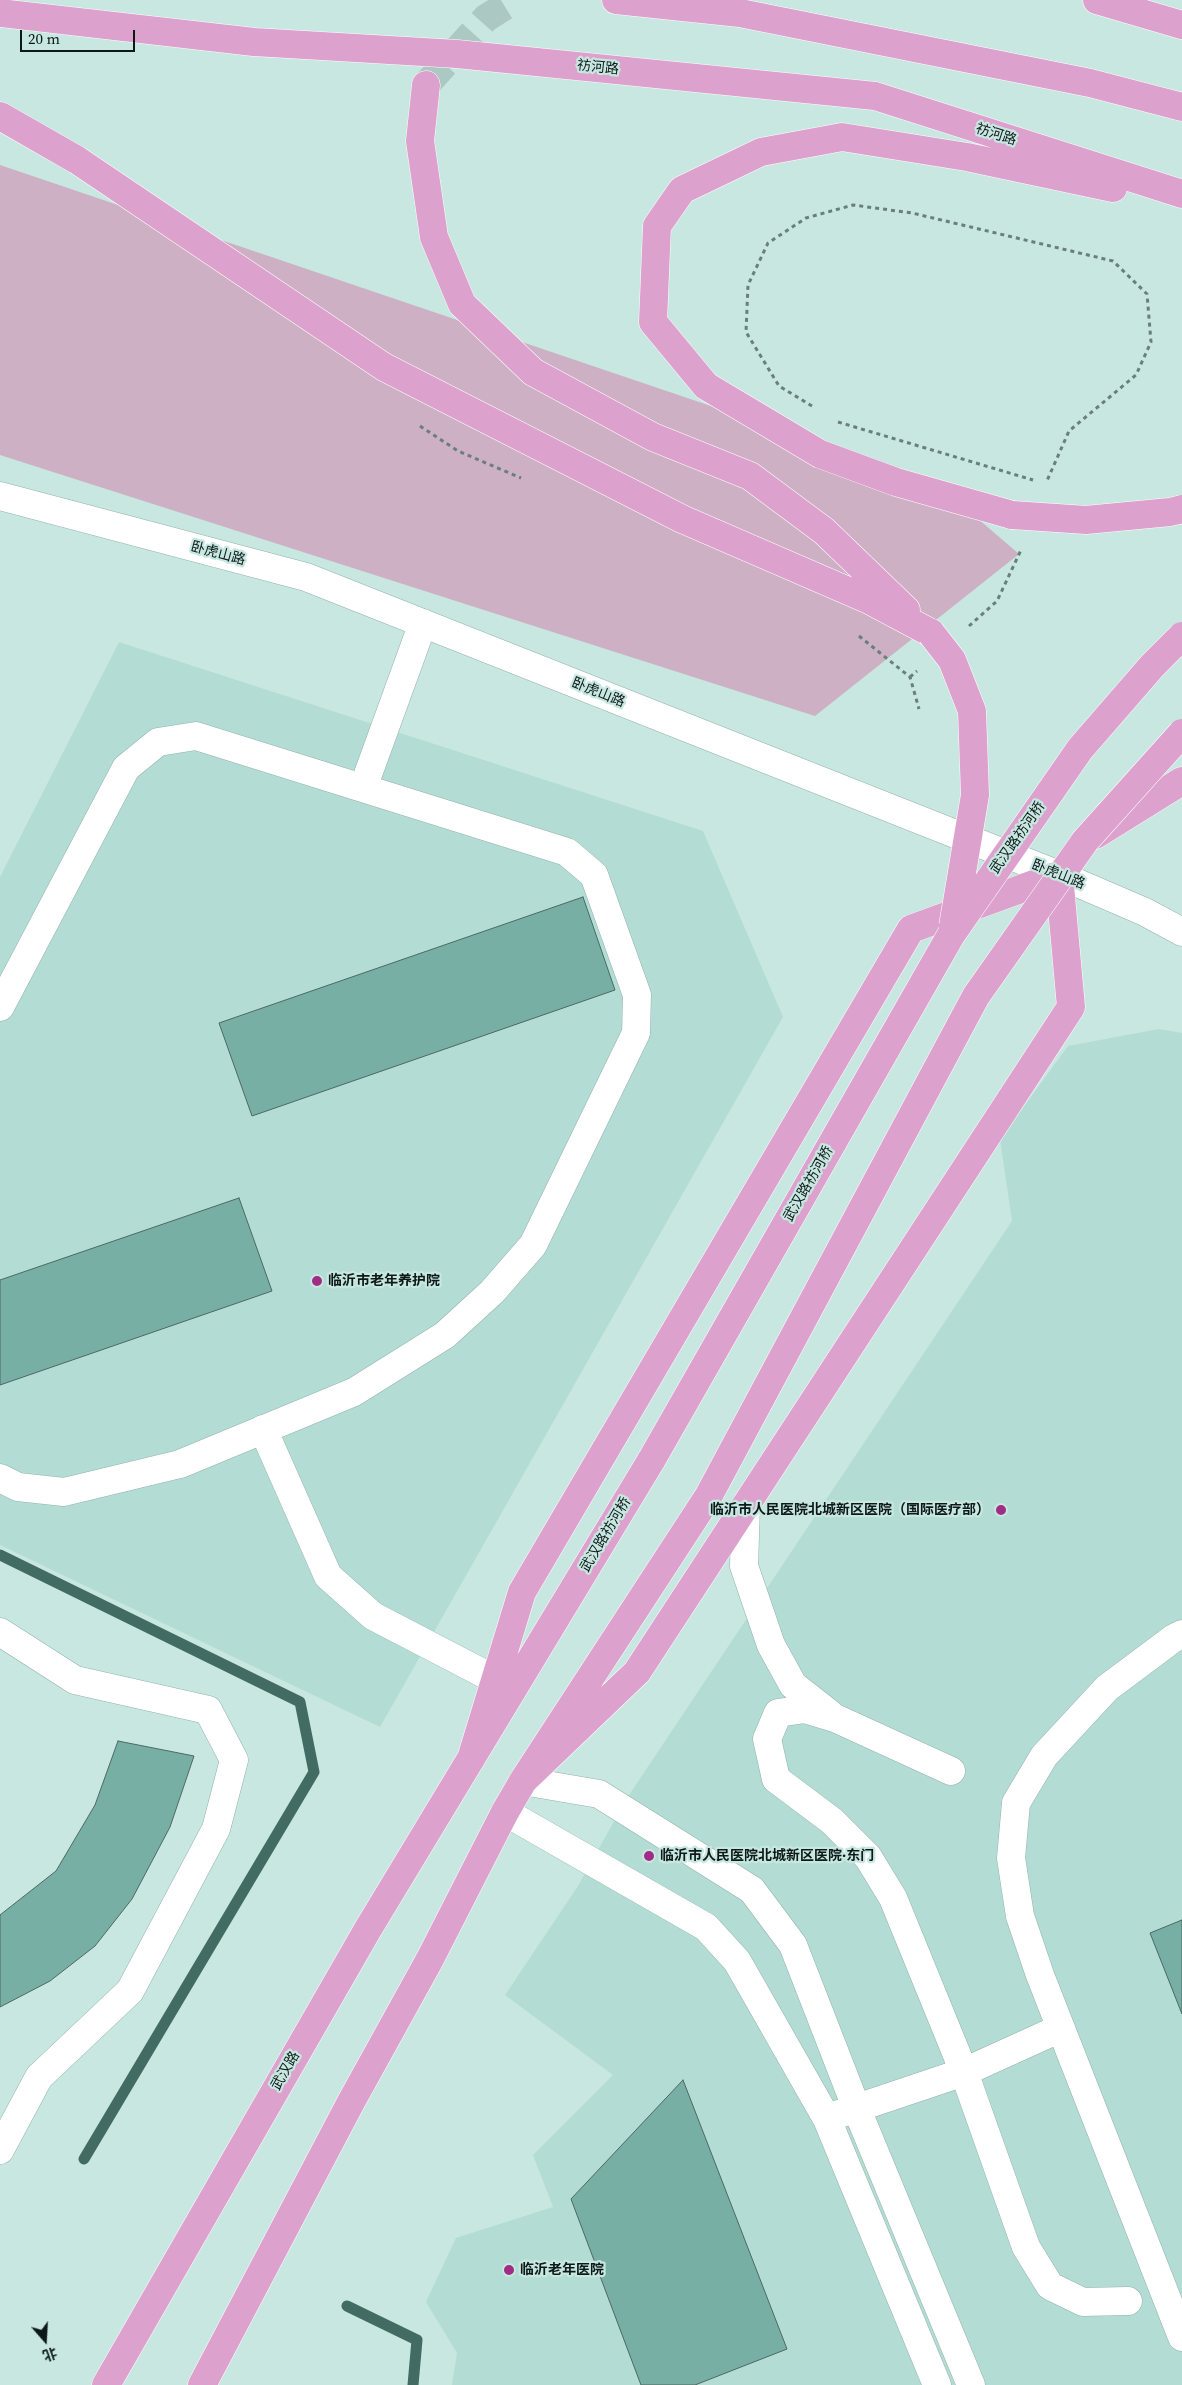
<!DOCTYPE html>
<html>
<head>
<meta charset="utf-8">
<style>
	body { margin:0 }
	#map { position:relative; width:1182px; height:2385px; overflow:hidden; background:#c7e7e0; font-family:"Source Serif 4","Noto Sans SC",serif }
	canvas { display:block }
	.north { position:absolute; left:20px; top:2315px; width:50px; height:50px; -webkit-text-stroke:4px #c7e7e0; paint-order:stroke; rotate:161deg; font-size:14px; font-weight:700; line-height:20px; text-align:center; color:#0d1917 }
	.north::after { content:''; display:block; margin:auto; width:18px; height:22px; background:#0d1917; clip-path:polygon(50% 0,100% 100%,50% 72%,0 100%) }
	.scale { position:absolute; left:20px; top:30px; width:115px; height:22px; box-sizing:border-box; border:2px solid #0d1917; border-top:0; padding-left:6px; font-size:15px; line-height:18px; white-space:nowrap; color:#0d1917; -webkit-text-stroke:4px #c7e7e0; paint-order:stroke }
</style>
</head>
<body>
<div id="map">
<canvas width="1182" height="2385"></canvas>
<div class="north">北</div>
<div class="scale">20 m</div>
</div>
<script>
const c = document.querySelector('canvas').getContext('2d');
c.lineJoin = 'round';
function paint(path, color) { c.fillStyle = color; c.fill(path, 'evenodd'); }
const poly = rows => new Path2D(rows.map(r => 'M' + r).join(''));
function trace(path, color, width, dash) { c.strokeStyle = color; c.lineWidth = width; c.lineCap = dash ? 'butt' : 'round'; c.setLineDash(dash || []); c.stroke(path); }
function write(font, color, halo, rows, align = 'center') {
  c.font = font + ' "Source Serif 4","Noto Sans SC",serif'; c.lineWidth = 4.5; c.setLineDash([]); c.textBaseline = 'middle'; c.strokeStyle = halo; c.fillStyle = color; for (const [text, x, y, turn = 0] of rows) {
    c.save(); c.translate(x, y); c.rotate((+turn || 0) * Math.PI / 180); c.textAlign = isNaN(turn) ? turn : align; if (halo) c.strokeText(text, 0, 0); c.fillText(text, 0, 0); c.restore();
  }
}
paint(poly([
	[119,642,703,831,783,1017,380,1727,0,1545,0,877],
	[1159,1029,1182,1033,1182,2385,452,2385,457,2353,426,2302,456,2238,553,2207,533,2155,613,2075,505,1995,578,1886,627,1798,1012,1221,1000,1139,1068,1046]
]), '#b3ddd4');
paint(poly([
	[0,165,935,482,1019,554,815,716,0,455]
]), '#ceb0c4');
trace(poly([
	[0,1555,300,1702,314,1772,84,2159],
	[347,2306,417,2340,413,2385]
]), '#426b63', 11);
const building = poly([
	[583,897,615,990,252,1116,219,1023,583,897],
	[239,1198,272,1291,0,1385,0,1280,239,1198],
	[118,1741,194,1756,170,1827,132,1899,95,1946,50,1981,0,2007,0,1915,56,1871,95,1805,118,1741],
	[1182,1920,1182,2014,1150,1933,1182,1920],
	[683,2080,787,2349,695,2385,641,2385,571,2199,683,2080]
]);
paint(building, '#78afa4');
trace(building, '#4c6963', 1);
trace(poly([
	[426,85,486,18,515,0]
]), '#abc8c2', 28, [28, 14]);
const minor = poly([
	[0,496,306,577,1059,875,1145,912,1182,932],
	[363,788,423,623],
	[0,1007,126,768,158,742,196,736,567,852,594,875,637,995,636,1033,533,1245,492,1292,445,1335,354,1392,180,1464,64,1492,18,1487,0,1478],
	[263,1429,328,1576,373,1616,496,1680],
	[746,1505,744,1566,771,1645,793,1685,830,1714],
	[0,1632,75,1680,208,1710,234,1760,216,1829,130,1991,39,2077,0,2150],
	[1182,1634,1174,1638,1107,1688,1044,1756,1016,1803,1011,1858,1020,1916,1040,1975,1182,2337],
	[951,1771,835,1718,805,1709,778,1713,767,1739,776,1779,832,1821,868,1857,893,1898,964,2072,1026,2247,1050,2286,1083,2302,1128,2301],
	[523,1781,599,1794,752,1890,793,1945,856,2107,971,2385],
	[505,1812,706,1927,737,1961,827,2119,937,2385],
	[839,2114,964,2072,1061,2028]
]);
const major = poly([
	[616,0,740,13,1090,83,1182,107],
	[1097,0,1182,25],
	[0,13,254,42,457,54,875,96,1182,194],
	[426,85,420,141,434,237,462,304,533,372,653,437,750,476,824,531,906,610],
	[0,116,77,160,384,367,682,519,869,600,931,633],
	[1012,515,896,482,820,454,706,386,653,322,657,226,682,190,761,152,842,137,967,157,1113,188],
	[1095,835,1182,781],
	[471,1759,522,1592,911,929,1059,875,1071,1007,637,1672,523,1781],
	[106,2385,368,1929,652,1459],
	[202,2385,351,2102,430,1959,505,1812,523,1781,708,1497]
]);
trace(minor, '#93b2ab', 29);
trace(major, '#fff', 29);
trace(poly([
	[812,406,779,386,746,332,748,285,768,243,806,218,853,205,912,213,1113,261,1147,294,1151,342,1136,375,1069,431,1046,483],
	[420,426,458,451,521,478],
	[969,626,997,601,1021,550],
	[859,636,910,677,919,709],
	[910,677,917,671]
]), '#6a7f7b', 3, [4, 4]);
trace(minor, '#fff', 28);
trace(major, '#dda1cd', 28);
const majorBridge = poly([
	[1012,515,1086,520,1170,512,1182,509],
	[931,633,952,660,972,711,975,795,953,926],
	[652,1459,951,935,1080,749,1152,666,1182,636],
	[708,1497,976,996,1085,841,1182,733]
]);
trace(majorBridge, '#fff', 29, []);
trace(poly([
	[838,422,1033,480]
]), '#6a7f7b', 3, [4, 4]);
trace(majorBridge, '#dda1cd', 28);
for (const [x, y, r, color] of [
	[317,1281,6,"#a12c86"],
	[1001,1510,6,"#a12c86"],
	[649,1856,6,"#a12c86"],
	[509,2270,6,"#a12c86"]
]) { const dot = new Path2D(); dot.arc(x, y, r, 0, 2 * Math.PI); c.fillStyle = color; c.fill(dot); trace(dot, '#c7e7e0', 2); }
write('14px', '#0d1917', '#c7e7e0', [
	["祊河路",598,68,6],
	["祊河路",996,135,18],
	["卧虎山路",218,554,15],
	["卧虎山路",598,693,22],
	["武汉路祊河桥",1018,838,-55],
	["卧虎山路",1058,875,22],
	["武汉路祊河桥",809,1184,-60],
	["武汉路祊河桥",606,1535,-59],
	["武汉路",286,2071,-60]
]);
write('bold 14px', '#0d1917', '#c7e7e0', [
	["临沂市老年养护院",328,1281],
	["临沂市人民医院北城新区医院（国际医疗部）",990,1510,"right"],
	["临沂市人民医院北城新区医院·东门",660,1856],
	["临沂老年医院",520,2270]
], 'left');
</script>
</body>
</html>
